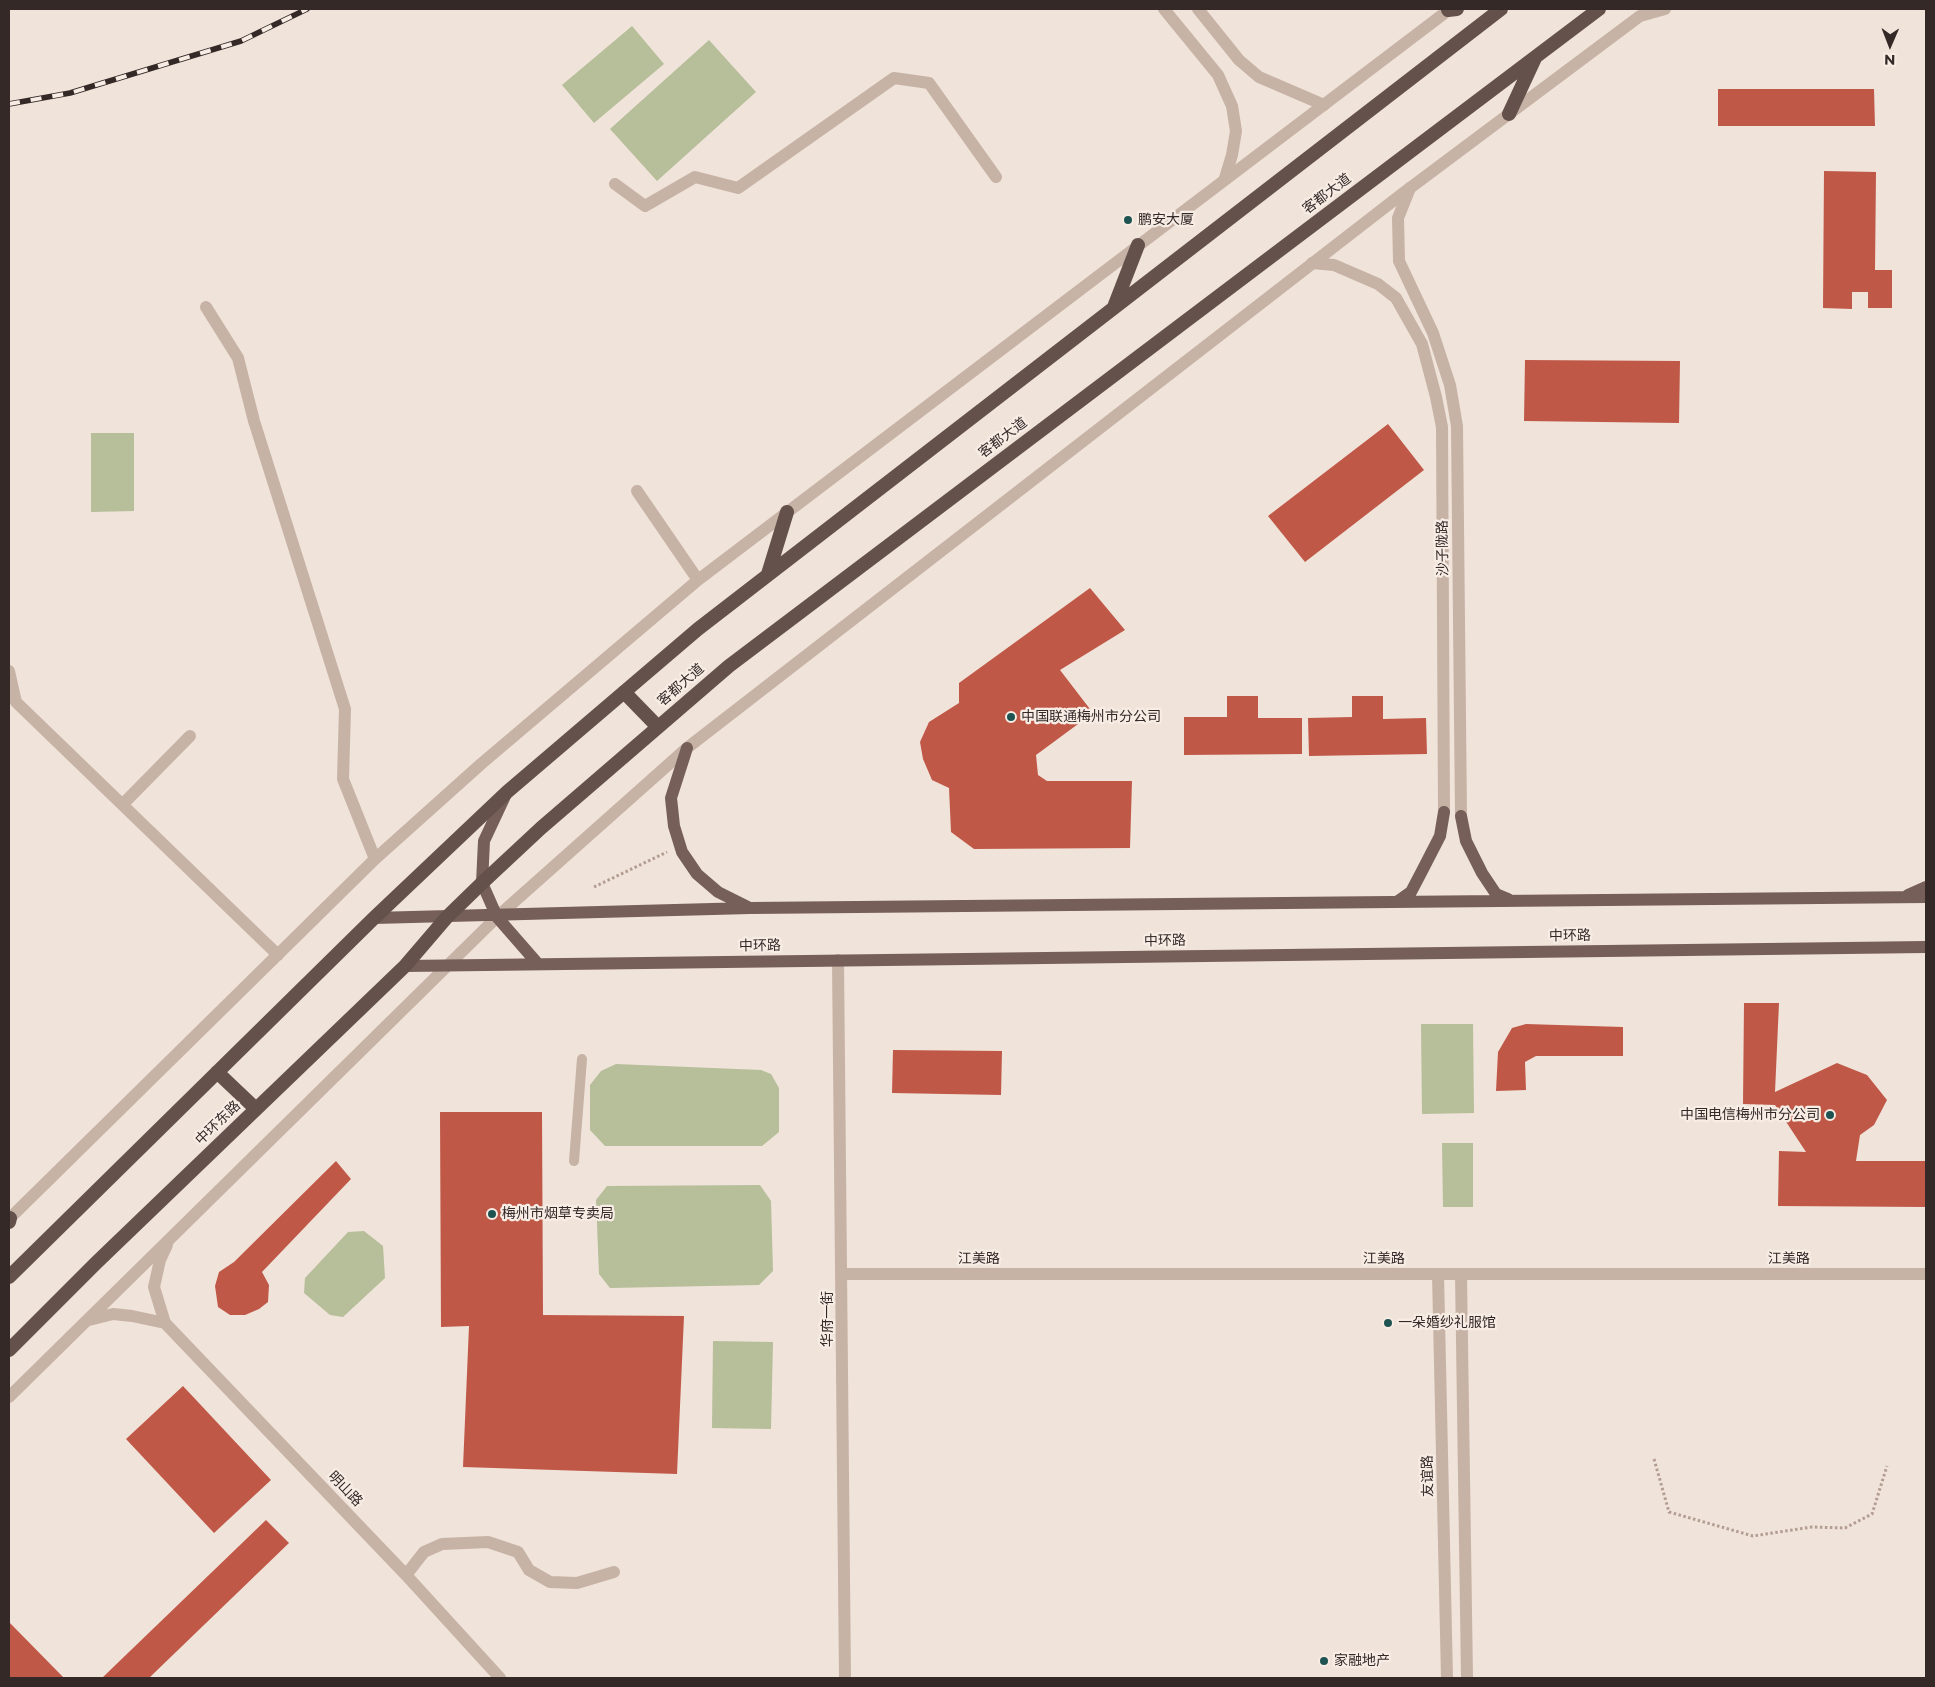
<!DOCTYPE html>
<html>
<head>
<meta charset="utf-8">
<style>
	body { margin:0 }
	#map { position:relative; width:1935px; height:1687px; overflow:hidden; background:#f0e3d9; font-family:Montserrat,sans-serif }
	canvas { display:block }
	.frame { position:absolute; inset:0; border:10px solid #342927; pointer-events:none }
	.north { position:absolute; left:1865px; top:20px; width:50px; height:50px; -webkit-text-stroke:4px #f8ede5; paint-order:stroke; rotate:181deg; font-size:14px; font-weight:700; line-height:20px; text-align:center; color:#342927 }
	.north::after { content:''; display:block; margin:auto; width:18px; height:22px; background:#342927; clip-path:polygon(50% 0,100% 100%,50% 72%,0 100%) }
</style>
</head>
<body>
<div id="map">
<canvas width="1935" height="1687"></canvas>
<div class="frame"></div>
<div class="north">N</div>
</div>
<script>
const c = document.querySelector('canvas').getContext('2d');
c.lineJoin = 'round';
function paint(path, color) { c.fillStyle = color; c.fill(path, 'evenodd'); }
const poly = rows => new Path2D(rows.map(r => 'M' + r).join(''));
function trace(path, color, width, dash) { c.strokeStyle = color; c.lineWidth = width; c.lineCap = dash ? 'butt' : 'round'; c.setLineDash(dash || []); c.stroke(path); }
function write(font, color, halo, rows, align = 'center') {
  c.font = font + ' Montserrat,"Noto Sans SC",sans-serif'; c.lineWidth = 4.5; c.setLineDash([]); c.textBaseline = 'middle'; c.strokeStyle = halo; c.fillStyle = color; for (const [text, x, y, turn = 0] of rows) {
    c.save(); c.translate(x, y); c.rotate((+turn || 0) * Math.PI / 180); c.textAlign = isNaN(turn) ? turn : align; if (halo) c.strokeText(text, 0, 0); c.fillText(text, 0, 0); c.restore();
  }
}
paint(poly([
	[632,26,664,64,594,123,562,85],
	[709,40,756,92,657,181,610,129],
	[91,433,134,433,134,511,91,512],
	[1421,1024,1473,1024,1474,1113,1422,1114],
	[616,1064,761,1070,771,1074,779,1088,779,1132,762,1146,605,1146,590,1130,590,1085,601,1071],
	[1442,1143,1473,1143,1473,1207,1443,1207],
	[760,1185,771,1201,773,1271,759,1285,610,1288,599,1274,596,1200,607,1186],
	[364,1231,383,1246,385,1278,343,1317,330,1315,304,1293,305,1278,348,1232],
	[713,1341,773,1342,771,1429,712,1428]
]), '#b6be9a');
paint(poly([
	[1718,89,1874,89,1875,126,1718,126],
	[1824,171,1876,172,1875,270,1892,270,1892,308,1868,308,1868,292,1852,292,1852,309,1823,308],
	[1525,360,1680,361,1679,423,1524,421],
	[1388,424,1424,470,1305,562,1268,516],
	[1090,588,1125,630,1060,670,1093,713,1036,755,1038,775,1047,781,1132,781,1130,848,974,849,951,832,949,788,932,780,923,759,920,742,929,722,959,703,959,683],
	[1227,696,1258,696,1258,718,1302,718,1302,754,1184,755,1184,717,1227,717],
	[1352,696,1383,696,1383,719,1426,718,1427,754,1309,756,1308,718,1352,717],
	[1744,1003,1779,1003,1775,1092,1837,1063,1867,1075,1887,1100,1874,1125,1860,1135,1856,1161,1926,1161,1926,1207,1778,1206,1779,1151,1806,1152,1775,1105,1743,1104],
	[1526,1024,1623,1027,1623,1056,1536,1056,1525,1062,1526,1090,1496,1091,1498,1052,1512,1028],
	[893,1050,1002,1051,1001,1095,892,1093],
	[440,1112,542,1112,543,1315,684,1316,677,1474,463,1467,469,1326,441,1327],
	[336,1161,351,1179,262,1272,269,1285,268,1302,259,1309,245,1315,230,1315,218,1307,215,1286,219,1272,234,1262],
	[183,1386,271,1480,214,1533,126,1439],
	[266,1520,289,1543,149,1678,102,1678],
	[9,1622,64,1678,9,1678]
]), '#c05848');
trace(poly([
	[594,887,667,852],
	[1654,1459,1669,1512,1753,1536,1812,1527,1845,1528,1872,1514,1887,1466]
]), '#b39c91', 3, [2.5, 2.5]);
trace(poly([
	[574,1161,582,1059]
]), '#c7b2a6', 10);
trace(poly([
	[615,184,645,206,695,177,738,188,894,78,929,83,996,177],
	[206,307,238,358,254,421,345,709,343,779,375,859],
	[637,491,698,580],
	[9,671,16,702,278,955],
	[123,804,190,736],
	[838,960,845,1678],
	[9,1219,375,859,481,764,698,580,1450,9],
	[167,1245,160,1260,154,1287,165,1323,406,1575,500,1678],
	[843,1274,1926,1274],
	[89,1320,113,1314,132,1316,165,1323],
	[9,1397,497,917,687,748,1402,194,1640,16,1665,9],
	[406,1575,424,1552,442,1544,488,1542,518,1552,529,1570,550,1582,577,1583,614,1572]
]), '#c7b2a6', 12);
trace(poly([
	[1164,9,1218,75,1232,106,1236,131,1232,155,1225,178],
	[1198,9,1239,60,1259,77,1324,105],
	[1410,188,1398,218,1399,261,1433,333,1450,385,1457,426,1461,816],
	[1312,263,1334,265,1378,284,1396,298,1422,344,1436,397,1442,427,1444,812],
	[1438,1274,1447,1678],
	[1461,1274,1467,1678]
]), '#c7b2a6', 12);
trace(poly([
	[687,748,671,798,674,826,682,852,697,874,718,892,748,907],
	[506,794,484,841,482,883,497,917,538,964],
	[1461,816,1466,841,1482,873,1496,894,1508,899],
	[1908,895,1926,887],
	[1397,902,1411,892,1422,871,1440,836,1444,812],
	[374,918,750,908,1926,897],
	[405,966,1926,947]
]), '#755f58', 12);
trace(poly([
	[1448,10,1457,9],
	[1509,114,1535,58],
	[1114,307,1138,245],
	[768,574,787,512],
	[624,692,658,727],
	[217,1072,256,1109],
	[9,1222,10,1218],
	[9,1277,374,918,507,792,698,629,1501,9],
	[9,1350,96,1263,405,966,447,917,482,883,541,828,729,666,1599,9]
]), '#64514b', 14);
const rail = poly([
	[9,104,70,93,241,41,307,9]
]);
trace(rail, '#342927', 5.5);
trace(rail, '#f8ede5', 4, [11]);
for (const [x, y, r, color] of [
	[1128,220,5,"#1e5351"],
	[1011,717,5,"#1e5351"],
	[1830,1115,5,"#1e5351"],
	[492,1214,5,"#1e5351"],
	[1388,1323,5,"#1e5351"],
	[1324,1661,5,"#1e5351"]
]) { const dot = new Path2D(); dot.arc(x, y, r, 0, 2 * Math.PI); c.fillStyle = color; c.fill(dot); trace(dot, '#f8ede5', 2); }
write('14px', '#342927', '#f8ede5', [
	["客都大道",1327,194,-37],
	["客都大道",1003,438,-37],
	["沙子陇路",1443,548,-91],
	["客都大道",681,685,-41],
	["中环路",1570,936,-1],
	["中环路",1165,941,-1],
	["中环路",760,946,-1],
	["中环东路",218,1123,-44],
	["江美路",979,1259],
	["江美路",1384,1259],
	["江美路",1789,1259],
	["华府一街",828,1319,-90],
	["友谊路",1428,1476,-91],
	["明山路",345,1489,46]
]);
write('14px', '#342927', '#f8ede5', [
	["鹏安大厦",1138,220],
	["中国联通梅州市分公司",1021,717],
	["中国电信梅州市分公司",1820,1115,"right"],
	["梅州市烟草专卖局",502,1214],
	["一朵婚纱礼服馆",1398,1323],
	["家融地产",1334,1661]
], 'left');
</script>
</body>
</html>
